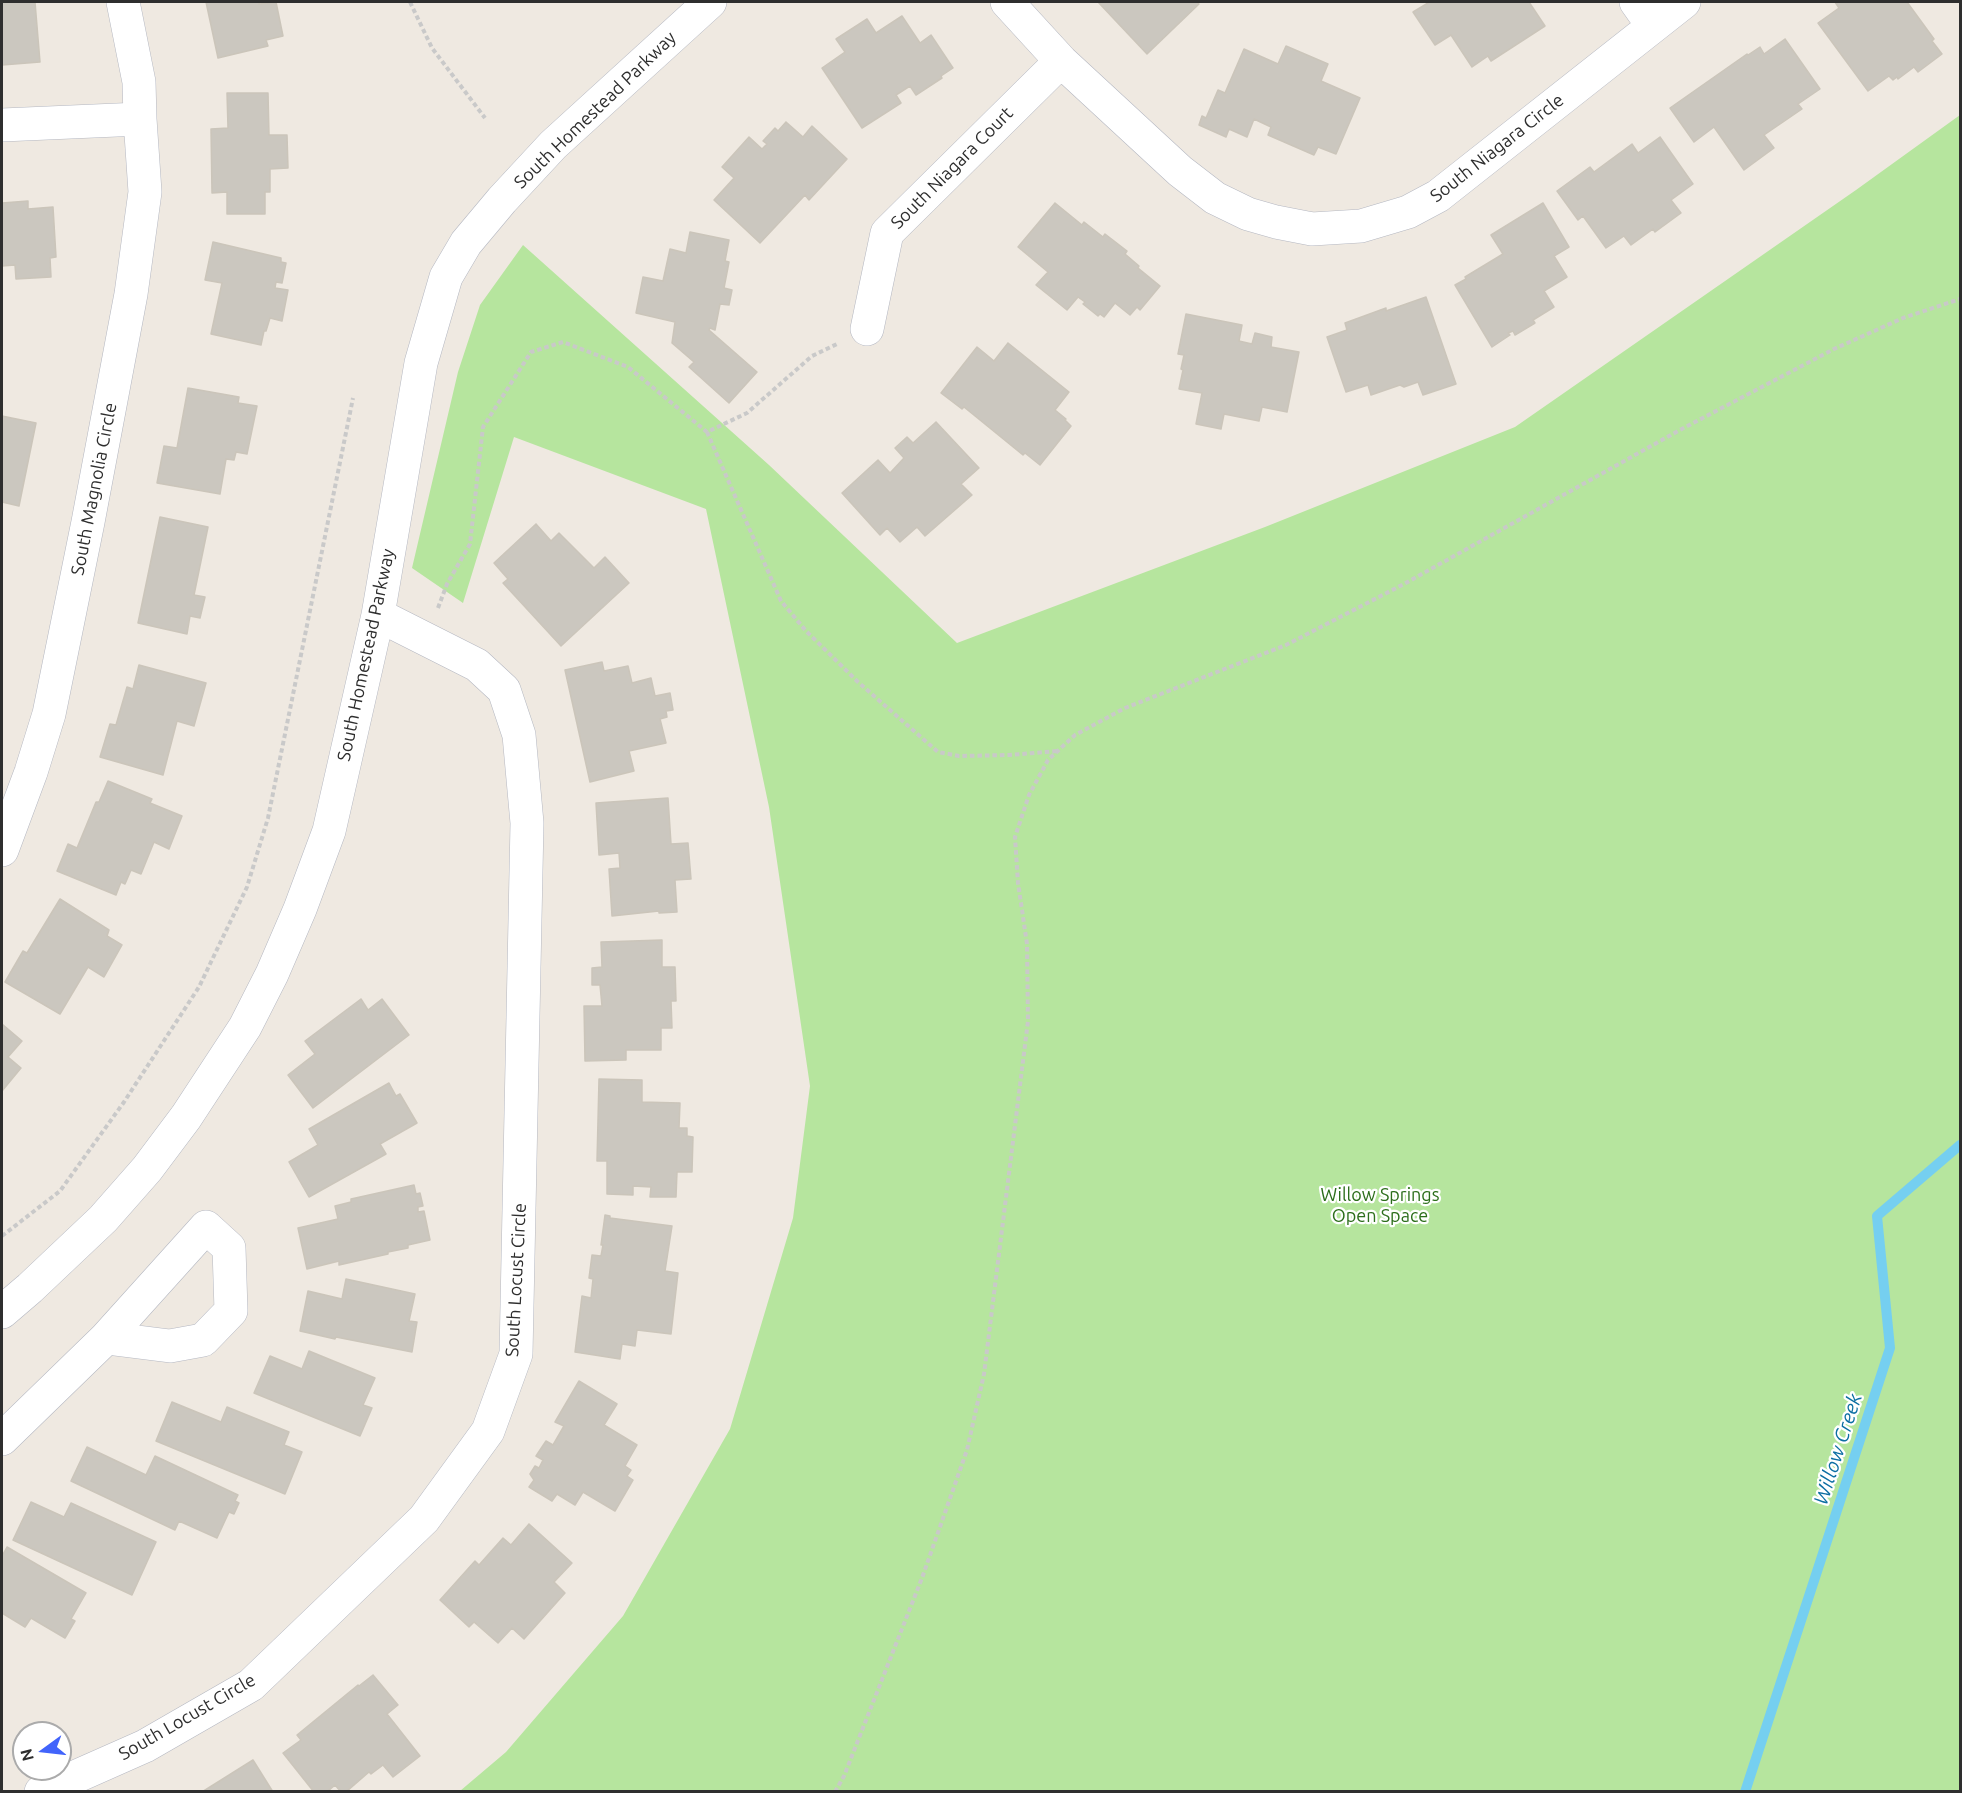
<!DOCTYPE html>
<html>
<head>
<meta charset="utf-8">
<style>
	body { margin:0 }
	#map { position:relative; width:1962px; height:1793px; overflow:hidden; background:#efe9e1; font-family:Ubuntu,sans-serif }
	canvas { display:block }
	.frame { position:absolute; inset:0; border:3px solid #2e2e2e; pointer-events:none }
	.north { position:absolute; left:12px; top:1721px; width:60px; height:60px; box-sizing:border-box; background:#fff; border:2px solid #ababab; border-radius:50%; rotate:255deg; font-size:16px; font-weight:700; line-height:24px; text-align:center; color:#2e2e2e }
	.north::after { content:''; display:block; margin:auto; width:21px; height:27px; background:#4264fb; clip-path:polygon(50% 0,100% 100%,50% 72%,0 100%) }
</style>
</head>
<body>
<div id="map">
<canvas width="1962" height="1793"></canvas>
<div class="frame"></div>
<div class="north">N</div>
</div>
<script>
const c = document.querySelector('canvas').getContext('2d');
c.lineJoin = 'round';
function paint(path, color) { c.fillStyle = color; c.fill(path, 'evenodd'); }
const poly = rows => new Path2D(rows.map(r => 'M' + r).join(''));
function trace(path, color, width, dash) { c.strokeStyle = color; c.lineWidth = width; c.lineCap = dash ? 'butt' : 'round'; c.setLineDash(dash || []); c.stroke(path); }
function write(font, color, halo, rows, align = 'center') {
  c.font = font + ' Ubuntu,sans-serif'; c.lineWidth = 4.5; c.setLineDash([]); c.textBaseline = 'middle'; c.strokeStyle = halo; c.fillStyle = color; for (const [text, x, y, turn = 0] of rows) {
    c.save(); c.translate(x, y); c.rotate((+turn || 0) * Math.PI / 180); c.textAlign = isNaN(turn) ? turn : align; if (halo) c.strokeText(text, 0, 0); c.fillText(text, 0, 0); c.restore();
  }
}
paint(poly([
	[1960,115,1960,1791,460,1791,506,1752,623,1616,730,1429,793,1218,810,1086,769,807,706,509,514,437,463,603,412,568,458,372,480,305,523,245,769,465,957,643,1265,527,1515,427,1856,190]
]), '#b6e59e');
trace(poly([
	[1745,1792,1890,1348,1877,1216,1960,1145]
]), '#75cff0', 10);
const building = poly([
	[2,2,35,2,40,62,2,65,2,2],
	[206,2,259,2,259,4,276,2,283,36,266,40,268,46,218,58,206,2],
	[1098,2,1197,2,1199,4,1147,54,1098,2],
	[1427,2,1529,2,1545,26,1491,61,1488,56,1472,67,1451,35,1435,45,1413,12,1428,3,1427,2],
	[1835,2,1907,2,1934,39,1932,41,1942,54,1918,72,1914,67,1898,79,1897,77,1893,80,1889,76,1868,91,1818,23,1839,8,1835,2],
	[902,16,920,43,931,35,953,68,941,76,942,78,916,95,910,86,896,95,901,103,862,128,822,68,845,52,836,39,867,19,876,33,902,16],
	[1785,39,1820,89,1798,104,1802,109,1764,135,1774,148,1744,170,1714,127,1694,142,1670,108,1747,54,1748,55,1760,47,1764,54,1785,39],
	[1286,46,1328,64,1321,81,1360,98,1336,154,1318,147,1314,155,1268,135,1271,127,1254,119,1247,137,1229,129,1226,137,1199,125,1202,116,1206,118,1218,90,1225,93,1244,49,1278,64,1286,46],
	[227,93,268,93,269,135,287,135,288,168,270,169,270,192,265,192,265,214,227,214,227,192,212,193,211,129,228,128,227,93],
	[786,122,803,137,812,126,847,159,809,200,805,195,760,243,714,200,734,178,722,167,749,137,762,149,767,144,763,141,775,128,778,131,786,122],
	[1660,137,1693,184,1671,200,1681,213,1655,232,1653,229,1631,245,1624,236,1606,248,1583,216,1578,220,1557,191,1590,167,1594,172,1632,144,1638,153,1660,137],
	[28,201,28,209,53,207,56,257,50,258,51,277,16,279,15,265,2,266,2,203,28,201],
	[1055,203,1082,225,1084,222,1103,237,1105,234,1127,251,1125,254,1139,266,1138,268,1160,286,1140,310,1137,307,1130,315,1115,303,1104,317,1100,314,1098,316,1083,304,1085,302,1078,297,1067,310,1036,285,1048,272,1018,247,1055,203],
	[1543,203,1569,247,1554,256,1567,277,1544,291,1554,307,1533,320,1535,323,1515,335,1513,331,1508,333,1510,335,1492,347,1455,285,1466,279,1465,277,1503,254,1491,235,1543,203],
	[690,232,729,240,725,261,729,262,724,288,732,290,729,305,720,304,715,330,710,328,709,330,757,372,729,403,689,367,694,362,672,343,675,322,636,313,643,277,663,281,670,249,686,253,690,232],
	[213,242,281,258,281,262,286,263,282,283,276,282,275,288,288,290,282,321,270,318,266,331,264,331,261,345,211,334,222,283,205,280,213,242],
	[1426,297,1456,384,1423,395,1418,382,1404,387,1400,385,1371,395,1368,385,1346,392,1327,337,1347,330,1345,323,1386,308,1386,311,1426,297],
	[1186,314,1242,325,1239,341,1252,344,1255,333,1272,337,1271,347,1299,352,1287,412,1262,407,1259,421,1224,414,1221,429,1196,424,1202,393,1179,389,1183,370,1181,369,1184,355,1178,354,1186,314],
	[1008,343,1069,392,1055,410,1066,419,1065,420,1071,426,1040,465,1025,453,1023,455,964,407,962,409,941,393,977,347,994,361,1008,343],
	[188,388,239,397,238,403,257,406,247,454,236,452,234,460,226,459,220,494,157,483,164,446,177,448,188,388],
	[2,416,36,423,19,506,2,502,2,416],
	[936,422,979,468,961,484,972,495,925,536,917,527,900,542,887,528,880,535,842,493,878,460,890,473,904,458,895,448,907,437,913,443,936,422],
	[160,517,208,527,194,595,205,597,200,618,190,616,187,634,138,623,160,517],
	[536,524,551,541,559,533,594,568,605,557,629,583,561,646,503,583,508,579,494,563,536,524],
	[602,662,604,671,628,666,632,683,651,678,655,696,670,693,673,710,666,711,667,717,660,719,666,743,629,751,634,771,590,782,565,670,602,662],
	[139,665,206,683,194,726,177,721,163,775,100,757,110,724,116,725,127,687,133,689,139,665],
	[108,781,152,799,150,803,182,816,169,849,154,842,141,874,131,870,125,884,121,882,116,895,57,871,68,844,77,848,96,802,99,802,108,781],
	[668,798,671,844,688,843,691,879,675,880,677,912,659,913,659,911,612,916,609,869,620,868,619,853,599,855,596,803,668,798],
	[60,899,109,930,107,936,122,945,104,977,88,967,60,1014,5,982,23,951,27,953,60,899],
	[662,940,662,967,675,967,676,1001,671,1001,672,1028,661,1028,661,1050,626,1050,626,1060,585,1061,584,1006,602,1006,600,985,592,985,592,968,602,967,601,942,662,940],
	[361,999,368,1010,382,999,409,1035,313,1108,288,1075,315,1054,305,1041,361,999],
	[2,1024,22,1041,8,1057,21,1068,2,1091,2,1024],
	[599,1079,642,1080,642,1102,680,1103,679,1128,687,1128,687,1136,693,1137,692,1172,677,1172,676,1197,650,1197,651,1187,633,1186,633,1195,607,1194,607,1161,597,1161,599,1079],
	[389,1083,396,1096,400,1094,417,1123,380,1144,386,1154,309,1197,289,1162,318,1145,309,1129,389,1083],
	[414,1185,416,1194,420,1193,423,1206,418,1207,418,1212,424,1211,430,1240,408,1245,408,1248,388,1252,388,1254,339,1265,339,1261,307,1269,298,1228,338,1219,335,1206,351,1202,351,1199,414,1185],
	[605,1215,610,1216,610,1218,672,1226,665,1271,678,1273,671,1334,637,1330,635,1346,622,1344,620,1359,575,1352,582,1296,591,1298,593,1279,589,1278,592,1255,601,1256,603,1245,601,1245,605,1215],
	[346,1279,415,1294,409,1321,417,1322,412,1352,336,1337,335,1339,300,1331,308,1291,342,1299,346,1279],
	[309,1351,375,1378,363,1405,372,1408,360,1436,254,1393,270,1356,302,1369,309,1351],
	[579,1381,617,1404,604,1425,637,1445,625,1466,631,1470,627,1476,633,1480,615,1511,583,1492,575,1505,557,1494,552,1501,529,1487,534,1480,530,1474,535,1466,539,1468,543,1460,536,1456,546,1441,553,1445,564,1426,555,1422,579,1381],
	[172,1402,221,1422,227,1407,289,1432,284,1445,302,1452,285,1494,156,1441,172,1402],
	[87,1447,146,1475,155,1456,238,1495,235,1501,239,1503,234,1514,229,1512,217,1538,179,1521,175,1530,71,1481,87,1447],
	[31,1502,64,1517,71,1503,156,1542,132,1595,13,1540,31,1502],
	[529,1524,572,1563,554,1582,565,1593,524,1639,512,1628,498,1643,474,1622,469,1627,440,1600,475,1561,479,1565,503,1538,511,1545,529,1524],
	[7,1547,86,1593,71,1619,75,1621,65,1638,31,1618,25,1627,2,1613,2,1556,7,1547],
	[373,1675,398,1705,387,1714,420,1756,393,1777,383,1765,371,1774,369,1772,346,1792,341,1792,335,1785,327,1792,314,1792,283,1753,301,1740,297,1735,358,1685,359,1686,373,1675],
	[253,1760,273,1792,202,1792,253,1760]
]);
paint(building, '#cbc7bf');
trace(building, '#cbc5ba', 1.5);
const minor = poly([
	[1007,2,1061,61,1180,171,1215,198,1248,214,1276,222,1312,229,1361,226,1408,212,1438,196,1684,2],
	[1636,2,1653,26],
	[2,125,140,119],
	[867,329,887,233,1061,61],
	[2,850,31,772,49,714,88,522,131,294,145,192,140,119,139,82,123,2],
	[206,1227,229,1248,231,1311,203,1340,170,1346,106,1338,206,1227],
	[2,1312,30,1288,103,1219,147,1169,186,1117,245,1027,272,974,300,909,329,831,378,615,421,363,446,277,466,243,502,200,553,145,710,2],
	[2,1439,106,1338],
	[41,1792,145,1746,251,1685,424,1519,488,1431,516,1354,527,823,519,735,504,690,477,665,378,615]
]);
trace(minor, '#b4b7c1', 34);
trace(poly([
	[410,2,432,48,485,118],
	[707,432,781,601,806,631,858,682,938,752,959,756,1009,755,1058,751],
	[438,608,447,584,470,544,483,427,531,352,563,342,628,367,707,432,747,413,812,356,837,344],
	[2,1236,60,1191,124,1102,199,987,247,887,268,818,353,398],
	[835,1792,844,1776,922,1578,967,1450,984,1374,1028,1021,1027,944,1018,883,1015,837,1029,795,1048,760,1075,735,1125,708,1286,645,1404,584,1678,431,1834,349,1903,318,1960,299]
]), '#c9c9c9', 4, [4.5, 3]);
trace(minor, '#fff', 33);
write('18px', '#2e2e2e', '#fff', [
	["South Homestead Parkway",595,110,-44],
	["South Niagara Circle",1497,148,-38],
	["South Niagara Court",952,168,-45],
	["South Magnolia Circle",94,489,-79],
	["South Homestead Parkway",366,655,-78],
	["South Locust Circle",516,1280,-87],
	["South Locust Circle",187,1717,-30]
]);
write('18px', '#2c6e1b', '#fff', [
	["Willow Springs",1380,1195],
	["Open Space",1380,1216]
]);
write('italic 20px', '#0d6fa3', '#fff', [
	["Willow Creek",1838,1449,-72]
]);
</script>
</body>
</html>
